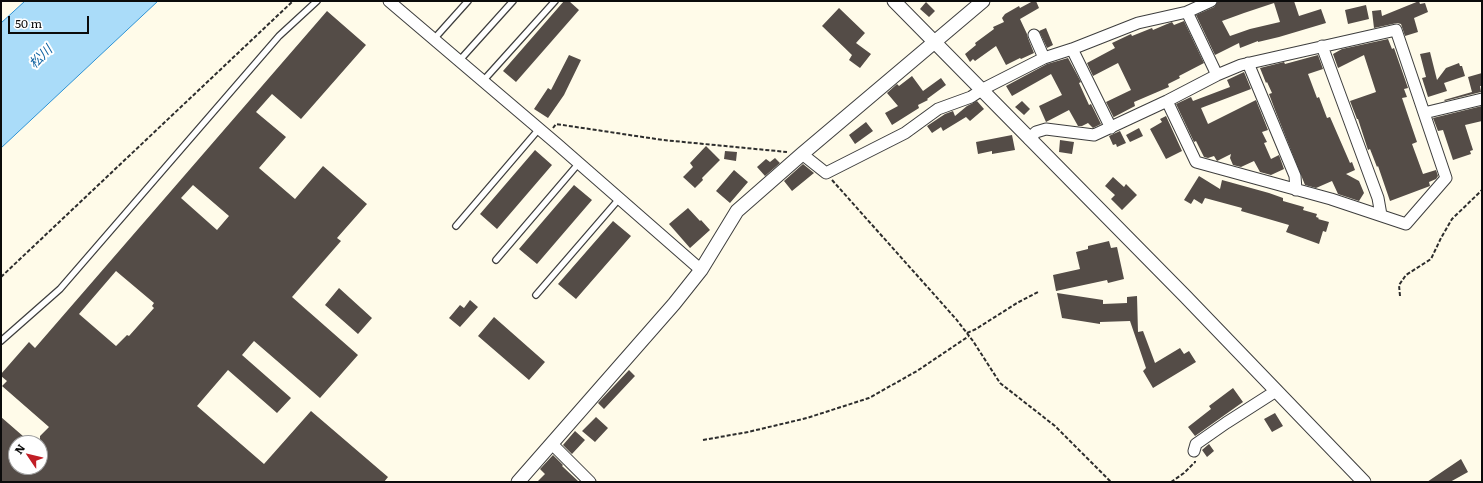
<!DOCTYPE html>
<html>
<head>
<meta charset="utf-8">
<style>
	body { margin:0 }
	#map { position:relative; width:1483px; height:483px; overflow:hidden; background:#fffbe9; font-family:Literata,serif }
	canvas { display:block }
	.frame { position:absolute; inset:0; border:2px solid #0b0b0b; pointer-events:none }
	.north { position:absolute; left:8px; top:435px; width:40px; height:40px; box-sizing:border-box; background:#fff; border:1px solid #9d9d9d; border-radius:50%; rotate:305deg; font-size:11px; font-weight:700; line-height:16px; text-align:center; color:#0b0b0b }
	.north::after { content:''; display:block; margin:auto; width:14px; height:18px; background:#c11d25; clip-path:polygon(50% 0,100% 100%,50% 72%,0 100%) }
	.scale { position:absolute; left:8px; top:16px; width:81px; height:18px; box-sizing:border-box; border:2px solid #0b0b0b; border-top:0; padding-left:5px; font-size:12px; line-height:14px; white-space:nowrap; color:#0b0b0b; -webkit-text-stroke:3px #fff; paint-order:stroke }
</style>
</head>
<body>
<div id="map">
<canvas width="1483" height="483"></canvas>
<div class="frame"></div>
<div class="north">N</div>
<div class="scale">50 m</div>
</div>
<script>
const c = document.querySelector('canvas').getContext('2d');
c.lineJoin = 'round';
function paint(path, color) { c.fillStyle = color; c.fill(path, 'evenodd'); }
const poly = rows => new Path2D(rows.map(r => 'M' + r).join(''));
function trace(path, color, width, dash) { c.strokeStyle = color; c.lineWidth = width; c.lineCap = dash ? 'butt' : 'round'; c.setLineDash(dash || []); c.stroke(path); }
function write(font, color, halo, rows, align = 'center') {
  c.font = font + ' Literata,"Noto Sans JP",serif'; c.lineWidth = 4; c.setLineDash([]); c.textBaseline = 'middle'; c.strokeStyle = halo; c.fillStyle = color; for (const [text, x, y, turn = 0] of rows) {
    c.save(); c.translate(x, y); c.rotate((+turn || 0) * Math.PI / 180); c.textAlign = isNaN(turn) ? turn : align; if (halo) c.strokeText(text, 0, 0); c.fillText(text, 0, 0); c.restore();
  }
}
const water = poly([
	[25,1,158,1,1,148,1,23,25,1]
]);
paint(water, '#aadcf9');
trace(water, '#2e92d4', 1);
paint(poly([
	[564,1,569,1,579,10,516,82,503,71],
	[1033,1,1036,1,1039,8,1020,19,1027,34,1028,38,1034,53,1021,59,1020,58,1006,65,996,46,975,61,973,59,970,62,965,54,976,45,975,43,994,29,993,27,1004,22,1002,18,1005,14,1019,6,1020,8],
	[1218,1,1294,1,1299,16,1321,9,1326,23,1279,37,1258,42,1258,41,1240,48,1239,43,1215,55,1196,15,1214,7],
	[1274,3,1280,22,1250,29,1230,36,1222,21,1244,13],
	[1419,1,1420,4,1425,3,1428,12,1414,18,1418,32,1405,36,1401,24,1397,23,1374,28,1372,11,1381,10,1382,16],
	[926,2,935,11,929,17,920,9],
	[1366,5,1369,19,1348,24,1345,10],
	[839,8,865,33,856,43,871,54,860,68,849,60,852,55,822,26],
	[327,11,366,45,301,119,272,94,256,112,286,137,259,168,295,199,323,166,367,204,337,238,341,241,292,297,358,355,320,398,254,341,242,355,291,398,277,413,228,370,197,406,264,464,311,411,388,477,384,482,1,482,1,417,31,443,16,443,16,467,40,467,40,436,49,427,2,386,7,381,1,376,1,374,29,342,35,348],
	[193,185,229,216,217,230,181,198],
	[116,271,154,303,152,306,154,308,129,336,127,335,116,346,79,314],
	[1184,21,1204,63,1179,76,1180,78,1168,84,1169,87,1134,102,1135,106,1114,117,1114,118,1106,102,1131,90,1118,63,1093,76,1087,63,1115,48,1112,43,1131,34,1132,36,1152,28,1153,30,1167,24,1172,22,1174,25],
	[1046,28,1053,45,1047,48,1039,31],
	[1388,39,1392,49,1394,48,1408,88,1404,89,1407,97,1402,98,1417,142,1412,144,1423,174,1436,170,1438,176,1436,179,1429,182,1430,186,1390,201,1378,166,1377,167,1370,149,1368,150,1358,119,1357,119,1350,101,1376,92,1364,55,1338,68,1333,54,1342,49],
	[1430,52,1437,80,1446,68,1459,63,1460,66,1462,66,1465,76,1444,83,1447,91,1428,97,1422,78,1426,77,1420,54],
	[569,55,581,60,564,95,548,118,534,109,548,88,551,90],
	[1318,55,1323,69,1308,74,1317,98,1319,97,1327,118,1330,117,1350,163,1352,162,1355,170,1346,174,1359,181,1364,193,1359,201,1338,194,1332,181,1316,188,1305,185,1275,110,1269,94,1272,93,1267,82,1266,83,1260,68,1284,62,1285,64],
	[1068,58,1081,82,1079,83,1089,105,1091,104,1101,124,1093,128,1088,123,1082,126,1078,126,1069,110,1046,122,1039,106,1062,95,1051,74,1012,96,1006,86,1047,64],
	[1244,72,1251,89,1201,108,1208,124,1256,100,1268,130,1262,132,1267,142,1264,143,1271,159,1279,155,1284,169,1271,175,1260,172,1254,161,1241,167,1233,165,1230,158,1231,154,1217,161,1214,156,1208,158,1204,157,1196,141,1194,142,1176,104,1191,97,1193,101,1230,87,1227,80],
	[1482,73,1482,86,1480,86,1481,92,1445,101,1444,100,1472,92,1468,77],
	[912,76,923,91,941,78,946,85,927,99,928,100,918,105,919,108,892,125,885,113,898,106,887,93,897,84,899,86],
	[977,101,984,109,970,121,966,117,943,131,941,127,932,133,927,126,945,114,953,111,955,116,967,106],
	[1022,101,1030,109,1024,115,1015,107],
	[1482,106,1482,121,1465,125,1473,150,1470,151,1471,154,1453,160,1443,130,1438,131,1433,118],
	[1166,116,1182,151,1166,159,1150,129,1162,122,1160,119],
	[866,122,873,131,855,144,849,135],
	[1139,128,1143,136,1130,142,1126,135],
	[1120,131,1126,143,1117,147,1116,144,1113,145,1109,136],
	[1012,135,1015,150,992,154,992,151,978,154,976,142],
	[1060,140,1074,142,1072,154,1059,152],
	[706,146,720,160,702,178,703,180,695,188,683,177,693,167,690,163],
	[535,150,552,165,497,229,480,214],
	[725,151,737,152,736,161,724,159],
	[775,158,780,163,765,176,757,167,766,159,770,162],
	[803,164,814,173,792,191,784,181],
	[734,170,748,182,730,203,716,191],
	[1199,176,1220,189,1222,180,1269,193,1283,198,1283,201,1304,207,1303,210,1317,214,1316,217,1319,218,1318,219,1329,222,1326,232,1323,231,1319,244,1286,232,1289,225,1241,211,1242,208,1205,198,1202,204,1194,199,1191,204,1184,200],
	[1113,177,1124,187,1126,184,1137,195,1122,210,1111,199,1115,195,1105,186],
	[574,185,592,200,537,264,519,249],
	[688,208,700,221,701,220,710,230,690,248,669,224],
	[613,221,631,236,576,299,558,284],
	[1109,241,1111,248,1117,247,1124,279,1108,283,1107,280,1056,291,1053,275,1080,269,1076,252,1088,249,1088,246],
	[339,288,372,318,358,334,325,305],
	[1057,293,1103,300,1103,304,1127,303,1127,297,1137,296,1138,332,1143,331,1155,363,1180,348,1184,354,1189,351,1196,362,1153,388,1143,371,1146,368,1130,321,1100,322,1100,324,1062,318],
	[470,300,478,307,460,327,449,318,460,305,464,308],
	[494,317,545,362,529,380,478,336],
	[629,370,635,376,604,409,598,403],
	[1233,388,1243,402,1195,436,1188,427,1211,409,1209,406],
	[1275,413,1283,426,1272,432,1264,419],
	[596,417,608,428,595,442,582,431],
	[575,431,585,440,572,454,563,445],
	[1209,444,1214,451,1207,457,1202,450],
	[553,455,563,465,562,466,579,482,537,482,545,474,540,469],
	[1461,459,1468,472,1450,482,1427,482]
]), '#544c47');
const service = poly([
	[434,39,468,1],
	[459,61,513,1],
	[483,81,555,1],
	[456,226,539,129],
	[496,260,579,163],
	[536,295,619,199],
	[1,341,60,289,279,36,317,1]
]);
const minor = poly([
	[389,1,557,144,701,270],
	[1187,12,1217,75],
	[1034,35,1044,58],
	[1322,46,1378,198,1381,215],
	[1072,49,1111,128],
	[1248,63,1295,176,1296,190],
	[1424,113,1482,99],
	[1029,139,1036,132,1046,129,1094,135,1167,101,1217,75,1241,65,1396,30,1446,178,1406,224,1331,199,1196,162,1167,101],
	[802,154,826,173,905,133,938,109,971,97,983,89,1044,58,1072,49,1138,23,1187,12,1211,1],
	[552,444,590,482],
	[1194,451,1196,444,1226,423,1276,391]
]);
const tertiary = poly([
	[894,1,1185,296,1364,482],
	[518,482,674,304,701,270,737,211,802,154,983,1]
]);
trace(service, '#3e3e3e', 8);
trace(minor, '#3e3e3e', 13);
trace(tertiary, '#3e3e3e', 15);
trace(poly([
	[553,128,556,124,663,140,787,152],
	[832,180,956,319,973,341,1000,383,1055,426,1111,482],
	[1,277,293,1],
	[1400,296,1399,285,1406,275,1431,259,1441,238,1452,219,1482,190],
	[967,333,976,329,1017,303,1038,292],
	[703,440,748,432,807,418,869,398,917,371,969,336],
	[1171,482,1184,473,1195,462,1195,461]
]), '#2d2d2d', 2, [4, 2]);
trace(service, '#fff', 5.5);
trace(minor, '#fff', 11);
trace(tertiary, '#fff', 13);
write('italic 13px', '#0f62a1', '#fff', [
	["松川",41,57,-45]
]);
</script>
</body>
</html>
